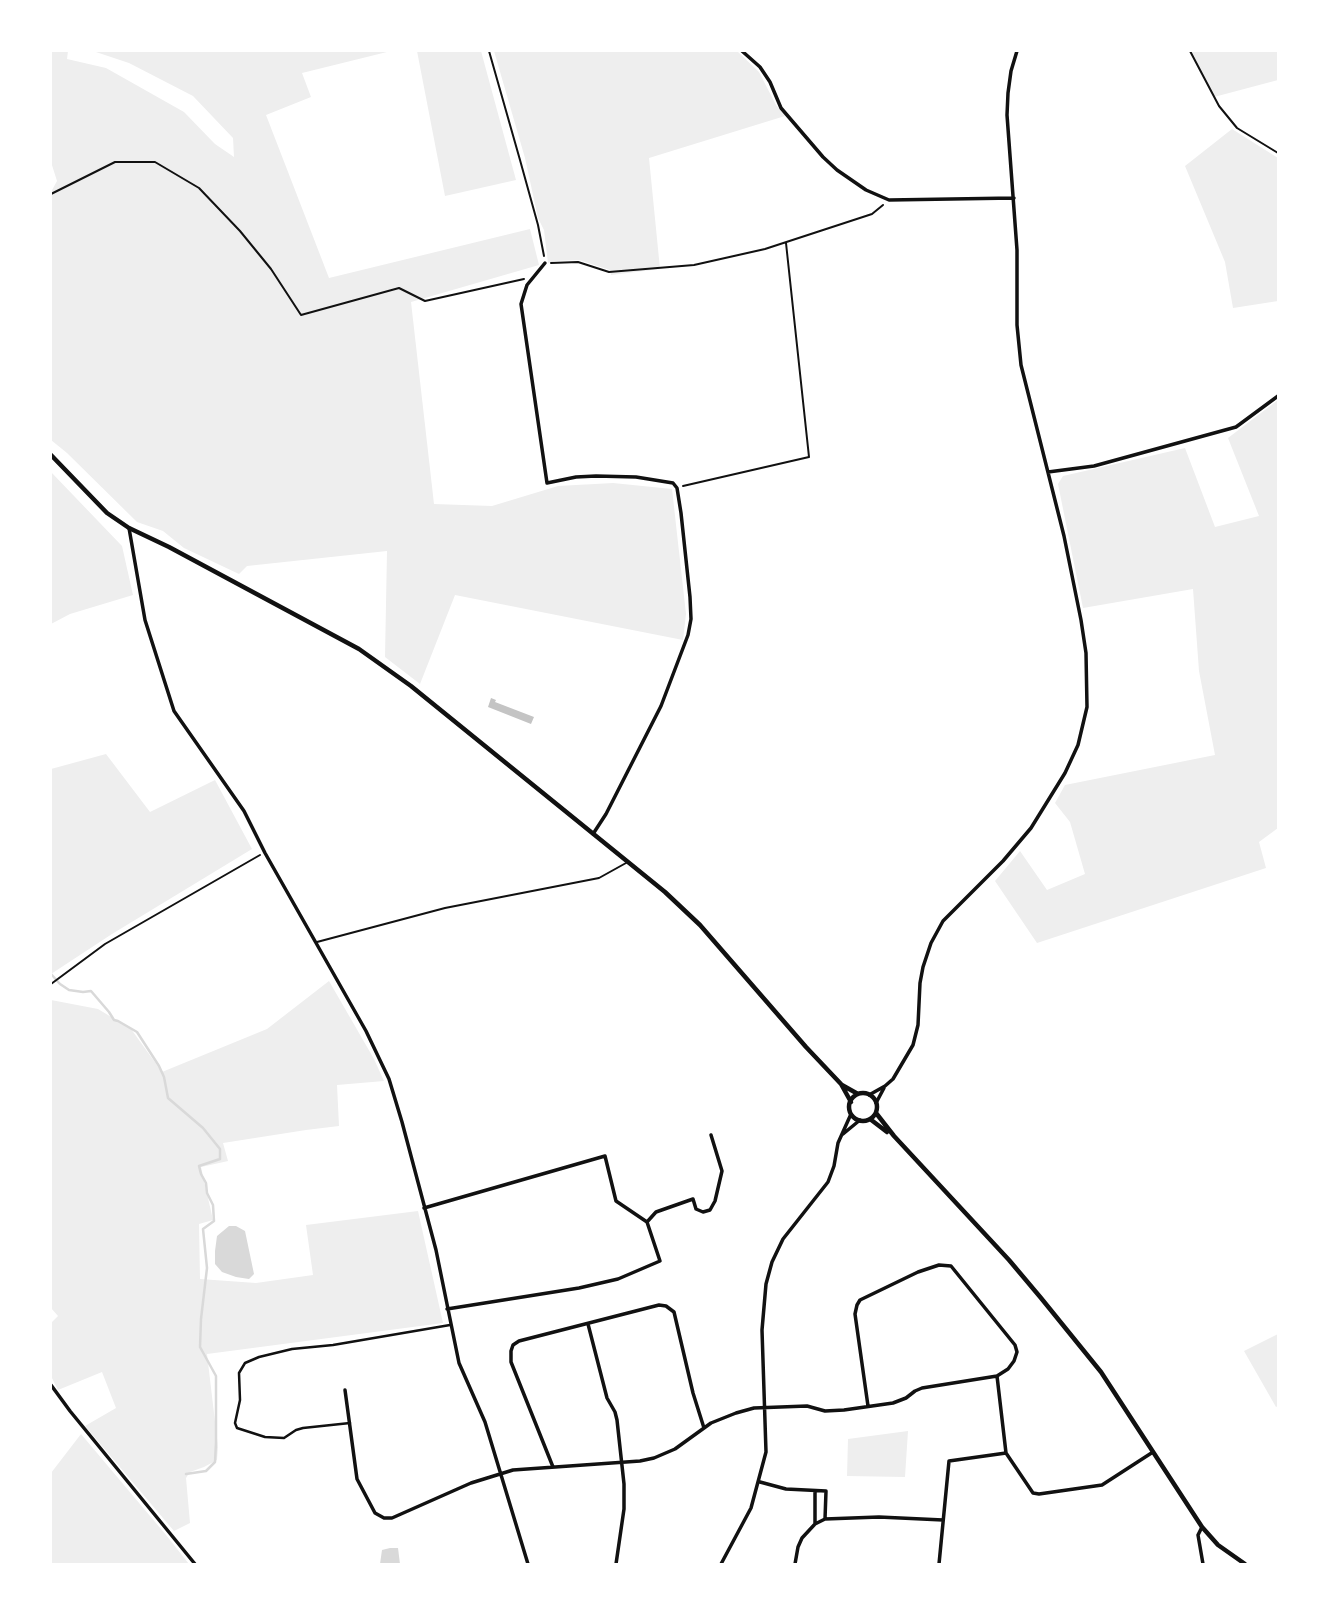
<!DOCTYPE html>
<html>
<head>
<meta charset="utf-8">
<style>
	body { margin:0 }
	#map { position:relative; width:1329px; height:1615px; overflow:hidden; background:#fff; font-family:Cabin,sans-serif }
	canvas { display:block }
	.frame { position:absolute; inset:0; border:52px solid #fff; pointer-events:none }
</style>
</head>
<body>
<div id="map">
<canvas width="1329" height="1615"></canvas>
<div class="frame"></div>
</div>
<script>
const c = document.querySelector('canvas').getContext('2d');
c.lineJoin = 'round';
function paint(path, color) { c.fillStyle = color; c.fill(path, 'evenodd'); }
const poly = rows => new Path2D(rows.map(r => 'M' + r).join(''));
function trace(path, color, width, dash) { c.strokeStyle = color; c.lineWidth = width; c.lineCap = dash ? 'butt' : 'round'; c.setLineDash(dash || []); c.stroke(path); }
paint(poly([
	[51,51,68,51,67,59,106,68,184,112,215,144,234,157,233,138,193,96,129,63,93,51,391,51,302,73,311,97,266,115,329,278,530,229,539,265,411,302,434,504,492,506,558,486,613,483,672,489,686,614,683,640,455,595,420,684,385,657,387,551,247,566,239,574,184,548,163,531,137,522,67,453,51,440,51,192,57,181,51,162],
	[417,51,481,51,516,180,445,196],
	[494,51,737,51,759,72,776,105,785,116,649,158,660,269,611,275,610,270,579,260,555,261,548,263,544,230,538,218,525,158],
	[1190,51,1278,51,1278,80,1214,97],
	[1232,129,1278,158,1278,301,1233,308,1225,262,1185,166],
	[1278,400,1278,828,1259,842,1266,868,1037,943,995,881,1020,851,1047,890,1085,874,1070,822,1055,803,1065,785,1215,755,1199,671,1193,589,1083,608,1058,484,1063,476,1185,448,1215,527,1259,516,1228,438],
	[51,472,122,546,133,595,70,614,51,624],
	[106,754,150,812,215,780,252,849,112,934,51,974,51,769],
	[329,981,374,1059,384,1081,337,1085,339,1126,306,1130,223,1143,228,1161,201,1167,213,1220,199,1224,200,1279,256,1283,313,1275,306,1225,418,1211,443,1323,207,1354,218,1447,217,1460,204,1467,190,1472,186,1478,190,1523,174,1531,85,1426,116,1408,102,1372,58,1390,51,1376,51,1323,58,1316,51,1308,51,1000,98,1009,131,1029,162,1072,267,1029],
	[1278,1334,1278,1406,1276,1407,1244,1351],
	[908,1431,905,1477,847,1476,848,1439],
	[81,1434,166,1535,189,1564,51,1564,51,1473]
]), '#eee');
paint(poly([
	[229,1226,236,1226,245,1231,254,1274,249,1279,236,1277,222,1272,215,1264,215,1251,217,1236],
	[390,1548,398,1548,400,1564,380,1564,382,1550]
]), '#d9d9d9');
trace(poly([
	[51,974,60,984,69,990,83,992,91,991,109,1012,114,1020,118,1021,137,1032,159,1066,164,1077,168,1098,203,1128,220,1149,220,1159,199,1166,201,1174,206,1183,207,1193,213,1205,214,1221,203,1229,207,1268,201,1319,200,1347,216,1376,216,1443,215,1462,206,1471,186,1474]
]), '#d9d9d9', 2.5);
paint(poly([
	[491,698,496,700,495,702,534,717,531,724,488,707]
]), '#c4c4c4');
trace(poly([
	[489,51,520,160,538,225,544,256],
	[1190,51,1219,106,1237,128,1278,153],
	[51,194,115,162,155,162,199,188,240,231,271,269,301,315,399,288,425,301,524,279],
	[551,263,578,262,609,272,694,265,765,249,872,214,883,205],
	[683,486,809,457,786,243],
	[51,984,105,944,260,855]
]), '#111', 2);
trace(poly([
	[317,942,445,908,599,878,626,863]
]), '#111', 2);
trace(poly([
	[350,1423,303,1428,296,1430,284,1438,265,1437,237,1428,235,1423,240,1400,239,1373,245,1363,259,1357,292,1349,333,1345,450,1325]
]), '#111', 2.5);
trace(poly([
	[742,51,760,67,770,82,781,108,823,157,837,170,866,190,889,200,1014,198],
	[545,263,527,285,521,304,547,483,576,477,596,476,636,477,673,483,677,488,681,513,690,597,691,619,688,635,661,706,606,814,593,834],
	[1048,472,1094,466,1236,427,1278,396],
	[129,528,145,620,174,711,244,811,265,853,366,1031,389,1079,402,1122,436,1250,459,1363,485,1422,528,1564],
	[869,1095,885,1086,893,1079,913,1045,918,1025,920,983,923,967,931,943,943,921,1003,861,1031,828,1065,773,1078,745,1087,707,1086,653,1081,620,1064,536,1021,365,1017,325,1017,250,1007,115,1008,93,1011,71,1017,51],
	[876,1103,884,1088],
	[843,1134,860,1120],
	[424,1208,605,1156,616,1201,647,1222,660,1261,618,1279,579,1288,447,1309],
	[647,1222,656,1212,693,1199,696,1209,703,1212,710,1210,715,1201,722,1171,711,1135],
	[588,1324,607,1398,615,1412,617,1420,624,1484,624,1509,616,1564],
	[997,1376,1006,1453,1033,1493,1039,1494,1102,1485,1153,1452],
	[51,1385,70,1411,195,1564],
	[345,1390,357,1479,375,1513,384,1518,392,1518,471,1483,513,1470,640,1461,654,1458,675,1449,711,1423,736,1413,754,1408,807,1406,825,1411,844,1410,893,1403,906,1398,915,1391,922,1388,997,1376,1008,1369,1014,1361,1017,1352,1015,1345,951,1266,939,1265,918,1272,860,1300,857,1305,855,1314,868,1406],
	[553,1467,511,1362,511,1351,513,1345,519,1341,659,1305,666,1306,674,1312,693,1393,704,1428],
	[760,1482,786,1489,826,1491,825,1519],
	[815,1524,815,1491],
	[1202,1527,1198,1535,1203,1564],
	[721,1564,751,1508,766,1452,762,1330,766,1284,772,1262,783,1239,828,1182,834,1166,838,1143,851,1114],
	[795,1564,798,1547,802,1538,815,1524,825,1519,879,1517,943,1520],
	[939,1564,949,1461,1006,1453]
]), '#111', 3.5);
trace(poly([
	[51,455,107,513,129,528,169,547,359,649,411,686,665,892,700,925,806,1047,841,1084,851,1102],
	[842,1085,858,1094],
	'849 1107a14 14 0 1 1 28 0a14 14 0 1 1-28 0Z',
	[876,1113,894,1136,1009,1260,1041,1298,1101,1372,1202,1527,1218,1545,1245,1564],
	[870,1119,887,1132]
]), '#111', 4.5);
</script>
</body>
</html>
